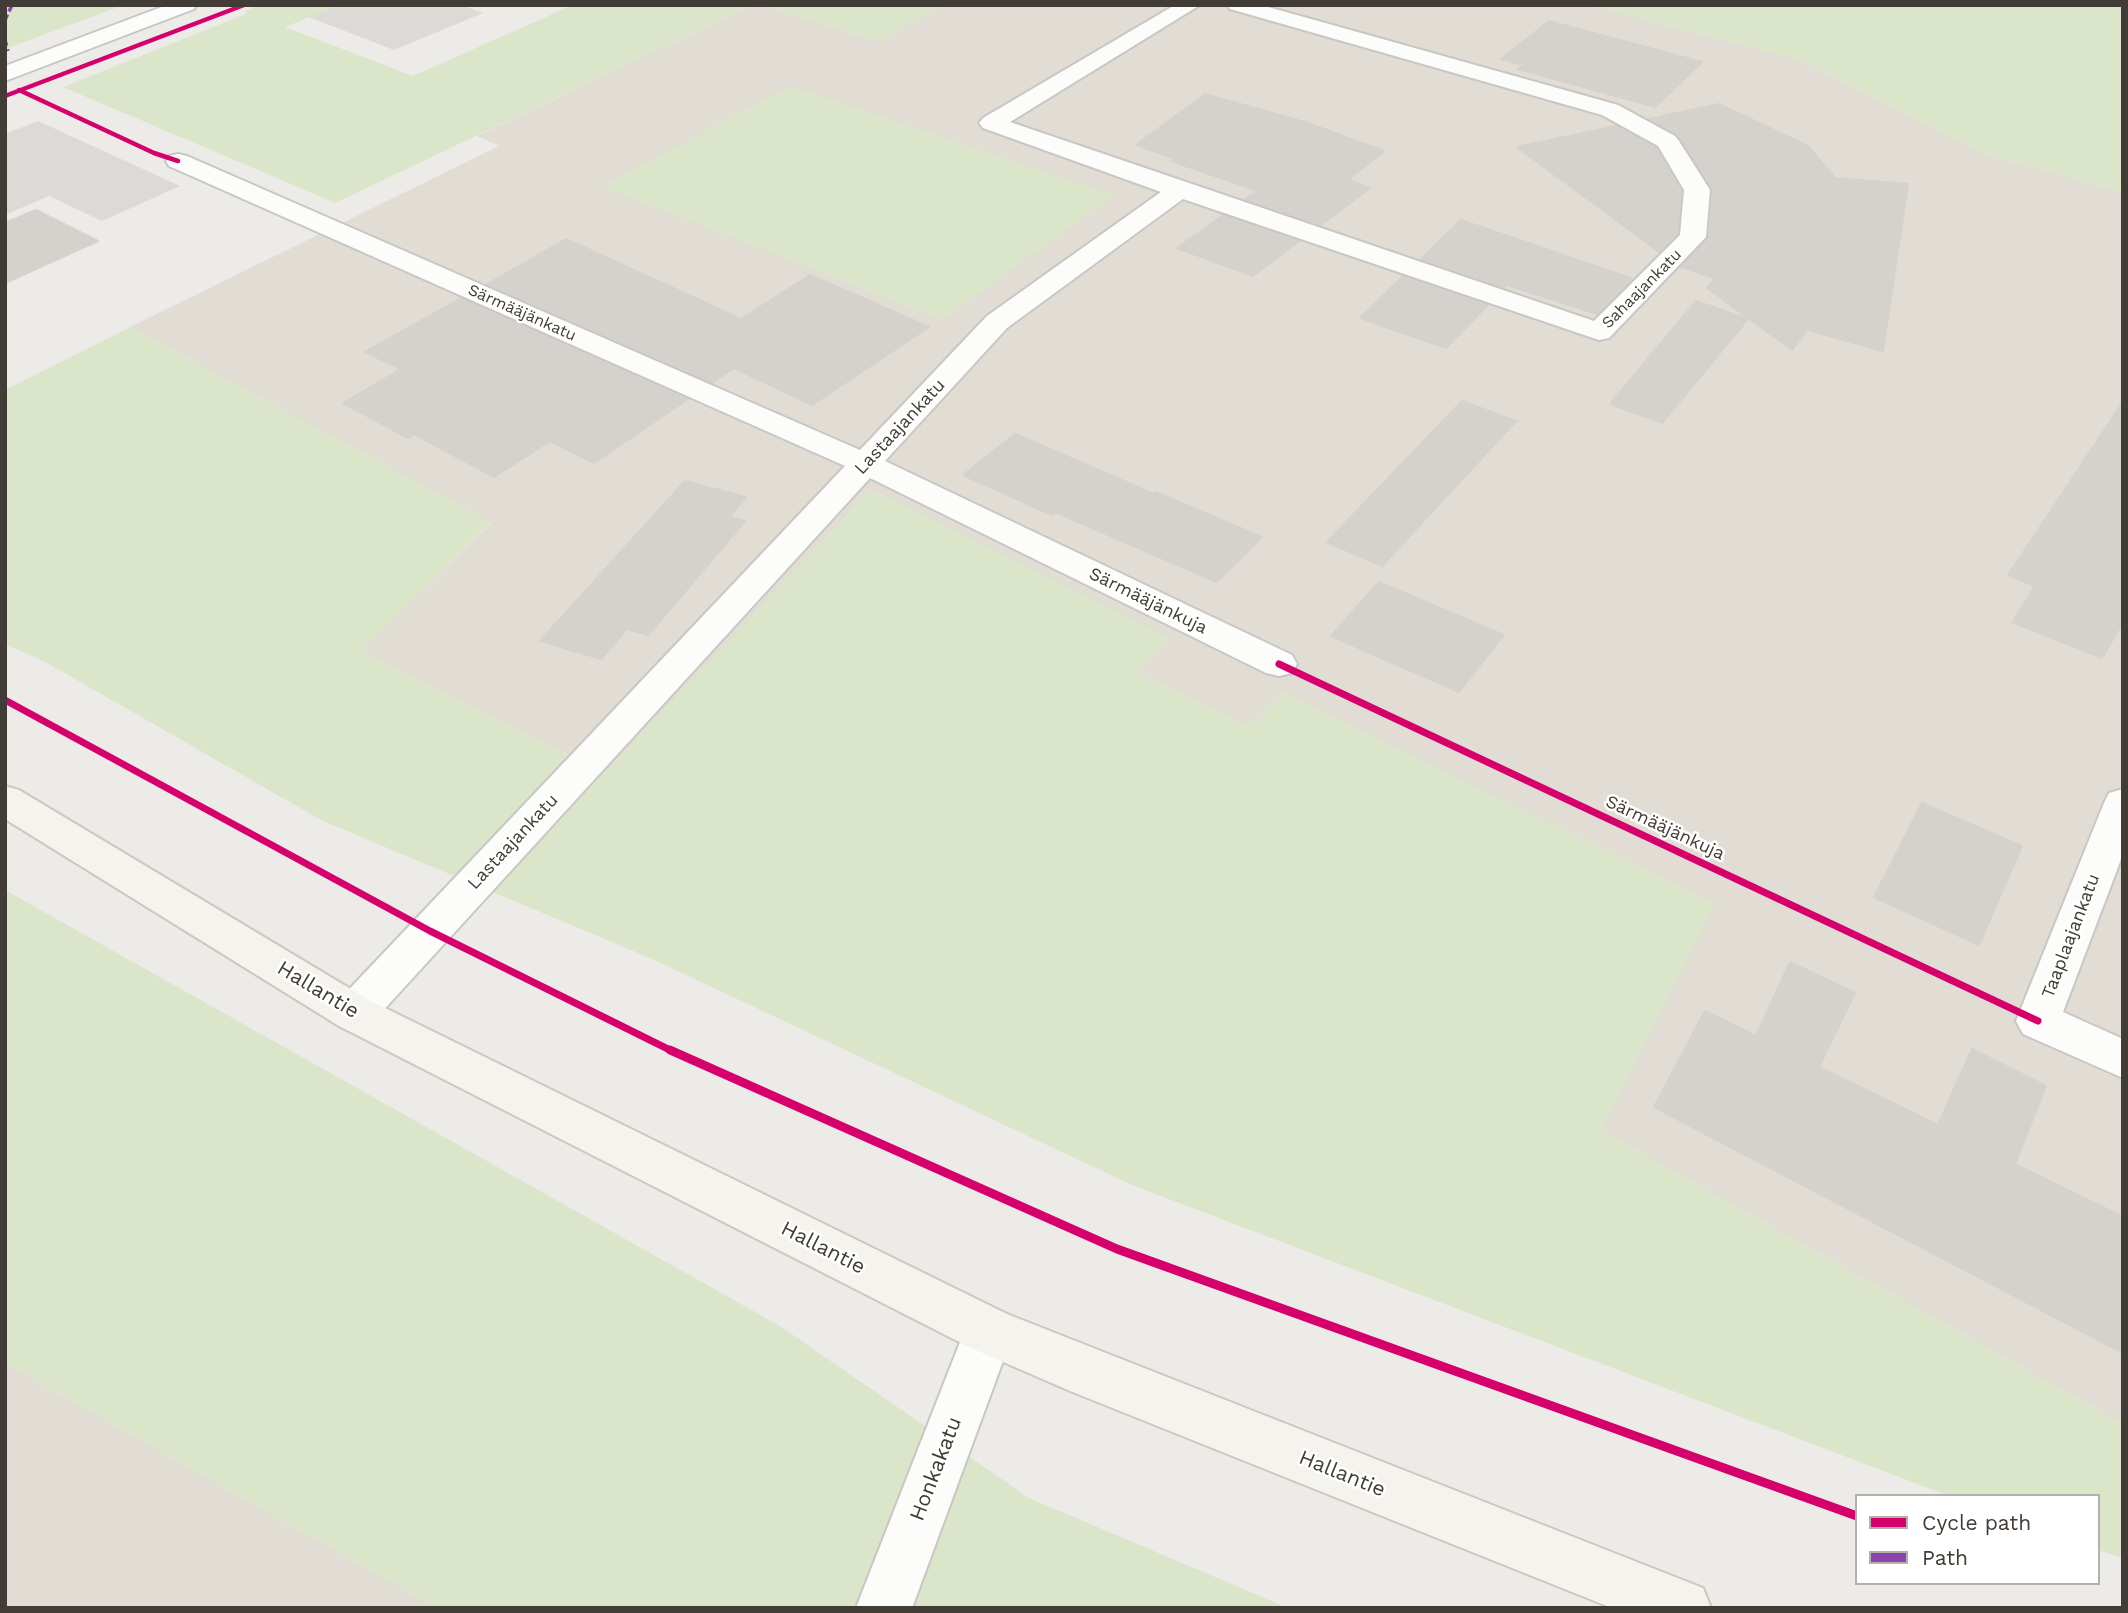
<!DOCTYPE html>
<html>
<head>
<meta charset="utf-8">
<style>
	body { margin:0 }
	#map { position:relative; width:2128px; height:1613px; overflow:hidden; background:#edebe7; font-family:"Work Sans",sans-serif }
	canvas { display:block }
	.frame { position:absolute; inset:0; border:7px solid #413c35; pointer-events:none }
	.legend { position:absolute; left:1855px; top:1494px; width:245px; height:91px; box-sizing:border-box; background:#fff; border:2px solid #b3b1ae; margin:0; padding:9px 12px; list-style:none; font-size:21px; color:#413c35 }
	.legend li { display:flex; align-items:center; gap:14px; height:35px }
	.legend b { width:35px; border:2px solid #b3b1ae }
</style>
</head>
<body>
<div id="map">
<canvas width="2128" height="1613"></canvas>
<div class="frame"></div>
<ul class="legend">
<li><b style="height:9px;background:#d6006c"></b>Cycle path</li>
<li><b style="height:9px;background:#8e44ad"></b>Path</li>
</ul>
</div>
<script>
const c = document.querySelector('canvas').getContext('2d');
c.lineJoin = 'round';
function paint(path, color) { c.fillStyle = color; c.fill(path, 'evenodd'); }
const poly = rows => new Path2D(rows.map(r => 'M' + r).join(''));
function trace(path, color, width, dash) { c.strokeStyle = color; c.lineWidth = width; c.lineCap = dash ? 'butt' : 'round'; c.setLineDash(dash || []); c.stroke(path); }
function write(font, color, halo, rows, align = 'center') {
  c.font = font + ' "Work Sans",sans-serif'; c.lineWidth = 5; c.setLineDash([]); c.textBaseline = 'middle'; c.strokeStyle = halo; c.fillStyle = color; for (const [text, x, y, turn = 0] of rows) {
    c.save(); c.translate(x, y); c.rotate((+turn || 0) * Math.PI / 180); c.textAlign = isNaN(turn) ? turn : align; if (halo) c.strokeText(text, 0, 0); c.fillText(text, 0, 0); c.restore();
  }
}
paint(poly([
	[751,5,763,5,876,41,947,5,1591,5,1804,61,1982,153,2123,192,2123,1424,1601,1131,1714,904,1249,726,1136,673,1169,639,871,490,605,773,360,651,491,523,130,327,499,146,506,149,477,136],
	[5,1363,437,1608,5,1608]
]), '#e1ddd5');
paint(poly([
	[5,5,124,5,5,49],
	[260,5,340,5,285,27,413,76,573,5,751,5,335,203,63,87,248,13,245,11],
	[763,5,947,5,876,41],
	[1591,5,2123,5,2123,192,1982,153,1804,61],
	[791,86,1114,195,942,320,602,186],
	[130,327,491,522,361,651,604,773,871,489,1170,638,1137,673,1249,726,1283,692,1715,904,1601,1131,2123,1424,2123,1558,2098,1550,2098,1496,1949,1496,1132,1185,650,958,323,821,45,662,5,644,5,390],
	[5,890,780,1326,1029,1498,1288,1608,437,1608,5,1363]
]), '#dbe5c9');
paint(poly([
	[340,5,462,5,483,13,394,50,309,17],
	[38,121,180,186,102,221,49,196,5,215,5,134]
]), '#dcdad7');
const building = poly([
	[1549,21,1702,62,1655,107,1518,69,1524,65,1501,59,1549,21],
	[1205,94,1308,123,1384,151,1348,180,1370,188,1321,225,1245,199,1258,191,1171,161,1174,158,1136,145,1205,94],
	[1719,104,1808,146,1835,178,1908,184,1883,351,1807,330,1792,350,1707,288,1715,278,1681,267,1709,237,1713,190,1677,134,1649,119,1719,104],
	[1616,126,1656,148,1681,191,1677,234,1659,252,1517,147,1616,126],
	[36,210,98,241,5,283,5,223,36,210],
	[1223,215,1299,241,1253,276,1177,248,1223,215],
	[1461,220,1631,278,1631,280,1597,314,1507,285,1505,288,1421,259,1461,220],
	[566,239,741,319,810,275,929,327,812,405,734,368,712,383,487,284,566,239],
	[1403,276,1488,305,1446,348,1360,318,1403,276],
	[461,298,688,399,594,463,550,441,494,477,414,434,408,438,343,403,401,369,365,352,461,298],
	[1696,301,1748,319,1662,423,1610,404,1696,301],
	[1462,401,1516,421,1382,566,1327,542,1462,401],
	[2123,402,2123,622,2102,658,2012,622,2035,586,2008,575,2123,402],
	[1015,434,1154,494,1156,492,1262,537,1217,582,1055,512,1052,515,963,475,1015,434],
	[685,481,746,497,729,517,745,521,648,635,627,629,601,659,540,641,685,481],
	[1379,582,1504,635,1459,692,1331,636,1379,582],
	[1922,803,2022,846,1979,945,1874,897,1922,803],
	[1790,962,1855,993,1819,1067,1938,1125,1972,1049,2046,1086,2015,1164,2123,1217,2123,1353,1654,1107,1705,1011,1756,1036,1790,962]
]);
paint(building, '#d5d2ce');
trace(building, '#d5d2cd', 2);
const street = poly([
	[167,5,197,5,194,9,5,81,5,66,167,5],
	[1175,5,1200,5,1010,122,1594,321,1680,235,1684,190,1658,146,1602,115,1230,9,1227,5,1261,5,1618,105,1675,136,1679,141,1710,190,1706,237,1609,338,1599,340,1183,199,1007,328,885,461,1292,655,1297,664,1292,673,1279,676,1266,673,870,478,369,1026,354,1031,339,1026,333,1013,339,1000,845,466,169,166,166,161,169,156,178,154,187,156,860,450,987,316,1161,192,983,128,979,123,983,118,1175,5],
	[2123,789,2123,854,2063,1012,2123,1039,2123,1078,2023,1034,2016,1021,2104,803,2109,793,2123,789],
	[989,1307,1007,1314,1014,1331,912,1608,856,1608,971,1314,989,1307]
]);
const secondary = poly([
	[5,786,19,790,369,1000,1007,1314,1703,1588,1711,1608,1612,1608,1070,1391,971,1348,339,1026,5,819,5,786]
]);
trace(street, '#c9c7c3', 4);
trace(secondary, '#ccc8bf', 4);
paint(street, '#fcfcfb');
paint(secondary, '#f5f3ee');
trace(poly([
	[5,20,12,5],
	[5,40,8,51]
]), '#8e44ad', 3.5, [6, 3.5]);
trace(poly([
	[19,90,154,153,178,161],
	[5,96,244,5]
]), '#d6006c', 4.5);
trace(poly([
	[1279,664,2038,1021],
	[5,700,430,931,674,1052]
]), '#d6006c', 7);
trace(poly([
	[670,1050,1117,1249,1857,1516]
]), '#d6006c', 9);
write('16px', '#413c35', '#fff', [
	["Sahaajankatu",1642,289,-45],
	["Särmääjänkatu",522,313,24]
]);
write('18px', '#413c35', '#fff', [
	["Lastaajankatu",900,427,-47],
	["Särmääjänkuja",1148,601,26],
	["Särmääjänkuja",1665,828,25],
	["Lastaajankatu",513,842,-47],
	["Taaplaajankatu",2071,936,-69]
]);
write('21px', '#413c35', '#fff', [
	["Hallantie",318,990,31],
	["Hallantie",823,1248,27],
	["Honkakatu",936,1469,-69],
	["Hallantie",1342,1474,22]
]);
</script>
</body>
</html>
